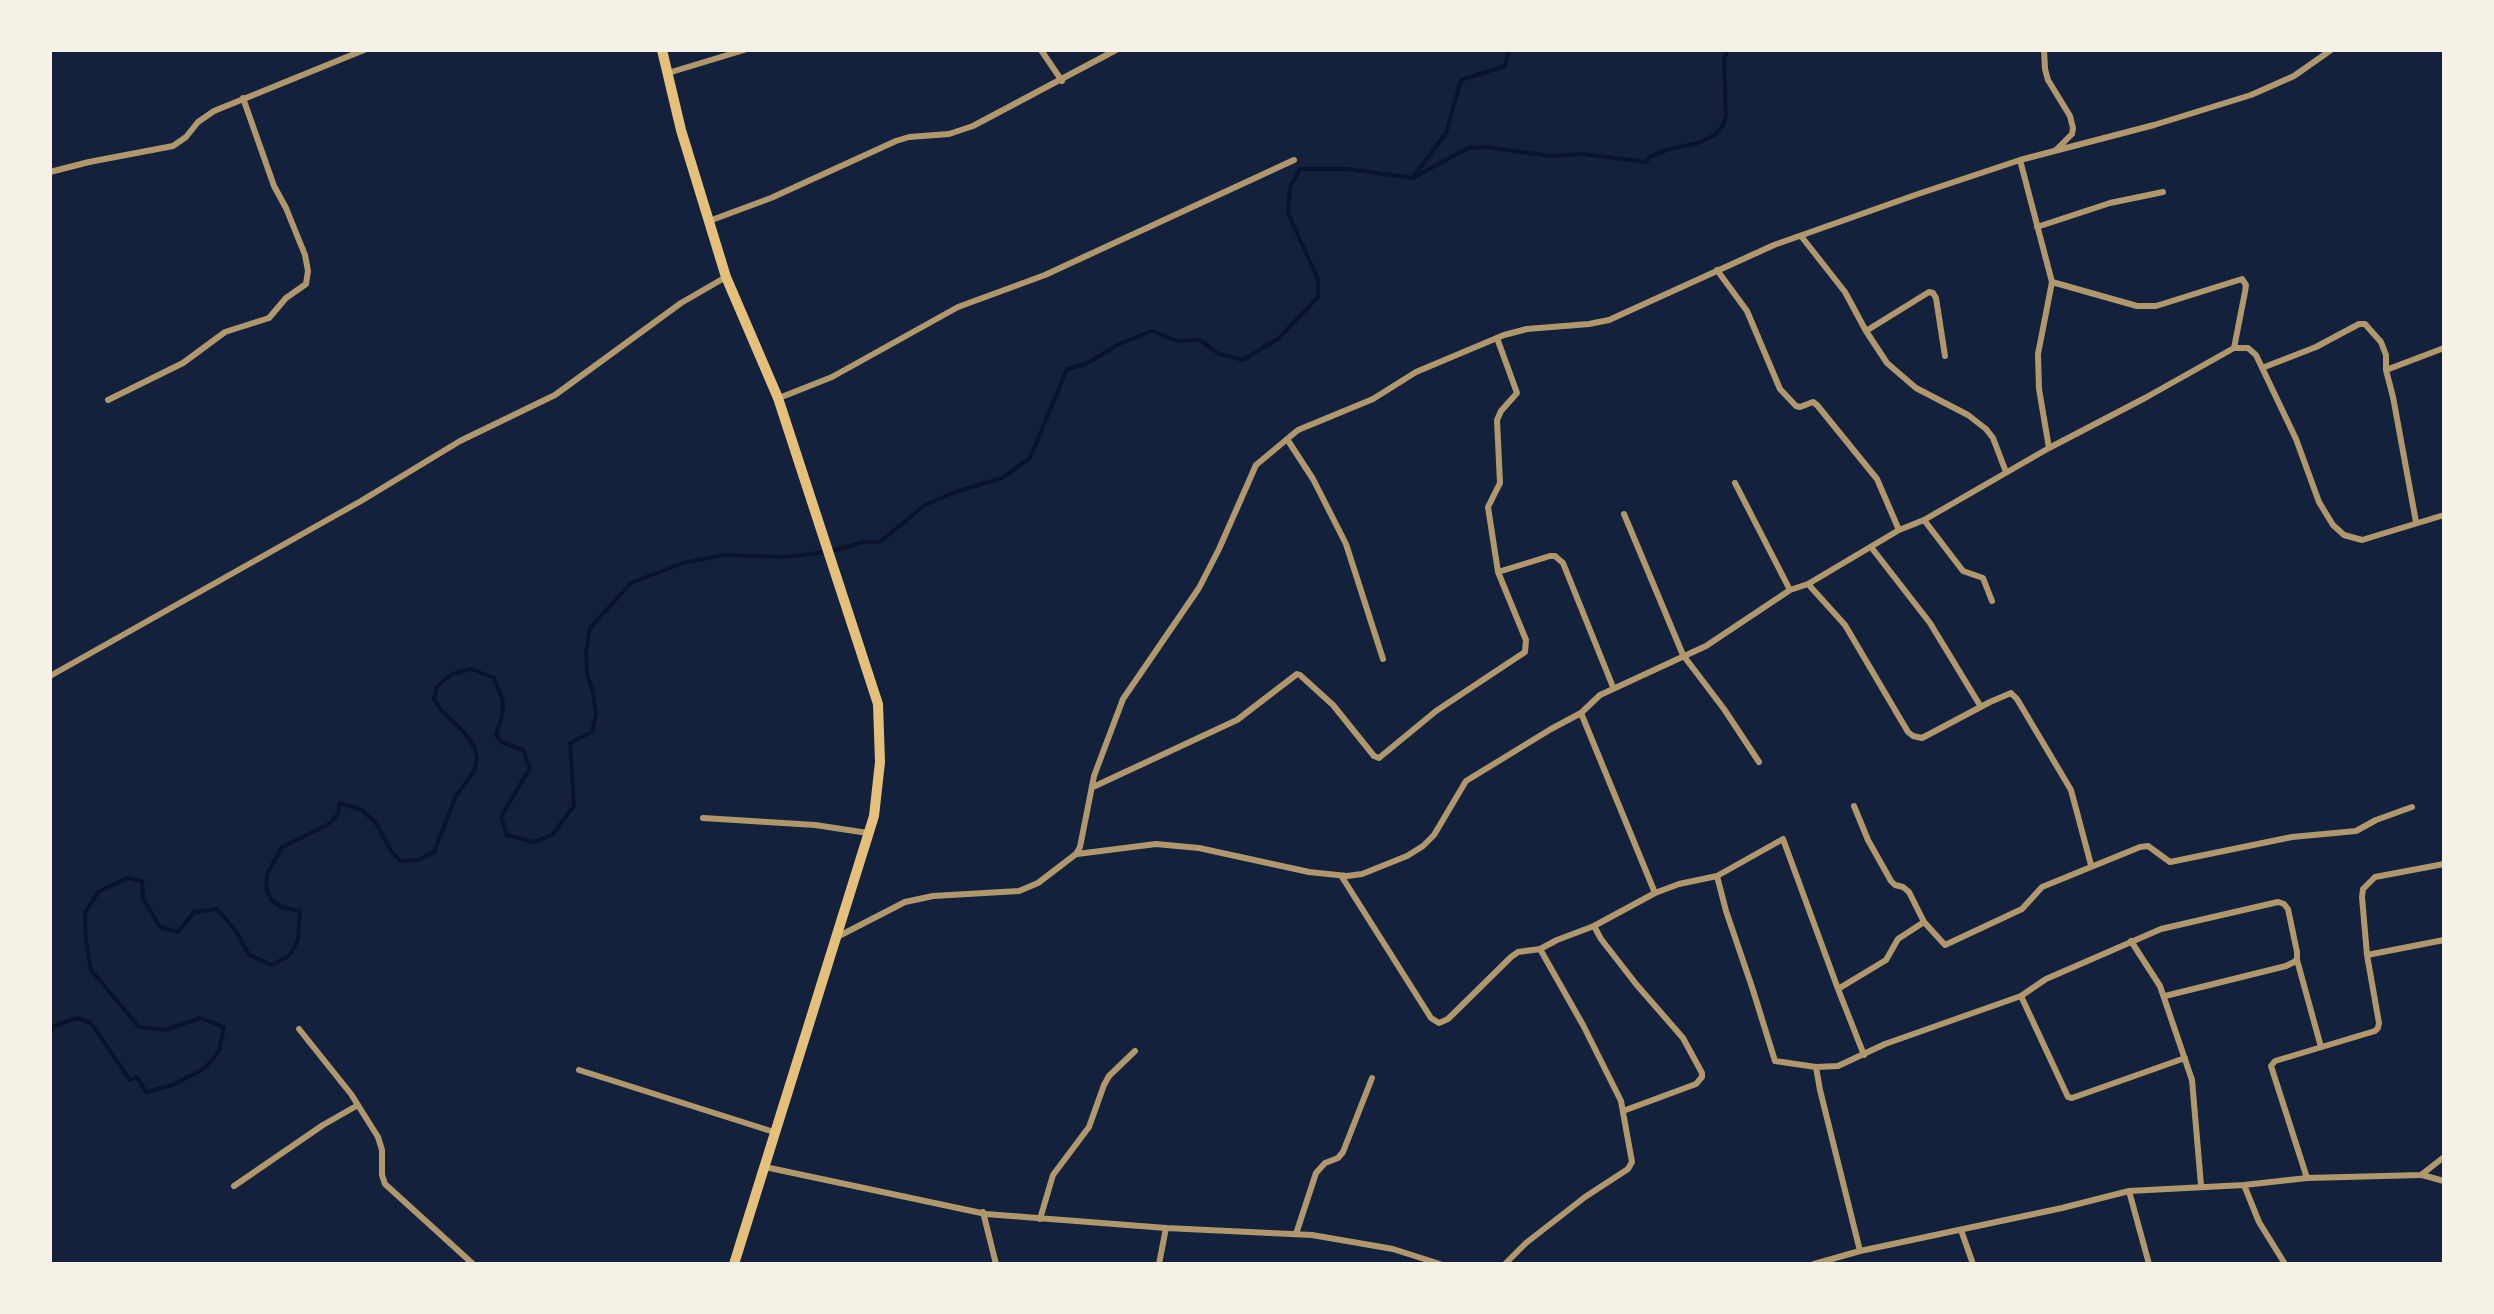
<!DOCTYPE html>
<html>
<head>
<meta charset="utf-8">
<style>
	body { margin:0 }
	#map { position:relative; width:2494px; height:1314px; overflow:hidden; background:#14213d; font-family:"Source Sans 3",sans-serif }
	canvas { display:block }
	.frame { position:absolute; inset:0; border:52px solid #f6f1e7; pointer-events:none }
</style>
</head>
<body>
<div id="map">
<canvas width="2494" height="1314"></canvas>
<div class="frame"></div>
</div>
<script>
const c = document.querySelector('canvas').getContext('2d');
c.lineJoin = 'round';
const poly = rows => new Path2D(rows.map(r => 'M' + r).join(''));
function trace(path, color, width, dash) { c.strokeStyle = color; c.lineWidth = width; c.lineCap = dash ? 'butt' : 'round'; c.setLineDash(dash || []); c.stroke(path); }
trace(poly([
	[1415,175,1446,133,1461,80,1505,66,1509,50],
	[50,1032,54,1026,77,1018,91,1023,130,1080,137,1077,146,1092,173,1085,205,1068,219,1051,224,1027,200,1018,165,1030,139,1027,91,970,86,941,85,913,98,892,127,878,142,881,143,898,160,927,178,932,194,912,217,909,236,931,249,955,272,965,290,955,298,939,300,911,281,907,271,900,266,888,267,874,282,847,329,824,338,814,340,803,362,810,376,823,391,851,400,861,418,860,434,852,456,796,474,771,477,758,475,748,464,732,441,710,434,699,437,686,452,674,471,669,494,678,503,701,502,716,496,735,501,742,523,750,530,768,501,817,507,835,534,842,552,835,574,806,570,743,592,732,596,714,593,692,587,674,586,652,590,628,631,583,683,563,724,555,784,557,828,552,864,542,880,542,925,505,955,492,1002,478,1030,458,1067,369,1086,364,1119,344,1152,331,1177,341,1200,340,1219,354,1243,360,1279,338,1318,297,1318,279,1288,213,1290,187,1300,169,1347,169,1413,178,1468,148,1488,147,1550,156,1583,154,1646,162,1651,156,1670,149,1698,143,1715,135,1723,125,1726,116,1724,58,1728,50]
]), '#0b132b', 4);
trace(poly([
	[1041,50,1062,81],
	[2044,50,2045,69,2048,80,2070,116,2073,128,2072,134,2056,150],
	[668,73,744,50],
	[2020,160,2052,282,2038,354,2039,389,2049,448],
	[50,172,89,162,173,146,186,137,198,122,214,111,364,50],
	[709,221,771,198,896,141,909,137,949,134,973,126,1116,50],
	[2037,227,2110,203,2163,192],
	[1801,236,1845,292,1866,331,1887,363,1916,388,1968,415,1986,429,1993,438,2006,472],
	[1717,270,1747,311,1780,389,1796,406,1800,407,1813,402,1817,405,1877,479,1899,530],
	[2052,282,2137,306,2156,306,2242,279,2246,285,2245,292,2234,348],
	[1866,331,1929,292,1933,293,1936,298,1945,356],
	[1497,338,1517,393,1501,411,1497,420,1500,483,1488,507,1498,572],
	[2262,368,2316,347,2359,324,2365,324,2381,342,2386,355,2386,370],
	[779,398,832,377,958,307,1045,275,1294,160],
	[108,400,183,363,225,332,269,318,286,298,306,284,308,271,305,255,286,208,274,186,243,98],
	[1287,439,1313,479,1346,544,1383,659],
	[1735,483,1790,590],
	[1624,514,1683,655,1724,709,1759,762],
	[1924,520,1963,571,1983,578,1992,601],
	[2416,522,2393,397,2386,370,2444,348],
	[1871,547,1930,623,1981,707],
	[1808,584,1845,625,1908,732,1913,736,1922,738,1990,702,2011,693,2017,699,2071,790,2091,865],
	[50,676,361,501,460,441,555,395,681,303,726,277],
	[1581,713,1655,893,1679,884,1717,876,1726,911,1752,987,1775,1061,1816,1067],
	[1093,787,1237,720,1297,674,1300,675,1333,705,1374,756,1379,758,1436,711,1525,652,1526,640,1498,572,1550,556,1555,556,1563,563,1613,687],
	[1854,806,1868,840,1891,881,1895,885,1903,887,1909,892,1924,922],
	[703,818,815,825,868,833],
	[1077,854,1156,844,1199,848,1309,872,1347,876,1362,874,1407,856,1423,846,1434,835,1466,781,1551,729,1581,713,1600,695,1706,646,1790,590,1808,584,1899,530,1924,520,2049,448,2145,398,2234,348,2248,348,2256,355,2296,439,2319,502,2333,525,2344,535,2362,540,2444,515],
	[1717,876,1783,839,1838,989],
	[1342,877,1431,1018,1439,1023,1448,1019,1511,957,1518,952,1540,949,1557,940,1594,926,1601,939,1636,984,1683,1038,1702,1073,1702,1077,1696,1084,1623,1111],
	[1594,926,1655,893],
	[837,937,905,902,933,896,1019,891,1038,883,1076,854,1080,847,1094,776,1123,699,1199,588,1219,549,1256,465,1298,430,1373,399,1416,372,1504,335,1527,329,1589,324,1609,320,1774,245,1918,194,2020,160,2154,125,2251,95,2294,76,2331,50],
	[2131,941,2160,986,2192,1080,2201,1185],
	[2367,955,2444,940],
	[2297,960,2321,1047],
	[2021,996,2068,1097,2072,1098,2185,1058],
	[299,1029,351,1094,378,1137,382,1150,382,1175,385,1184,473,1264],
	[1864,1055,1838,989,1886,960,1898,939,1924,922,1945,945,2022,909,2042,887,2140,847,2148,846,2170,862,2292,837,2356,831,2376,820,2412,807],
	[579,1070,774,1132],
	[765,1167,986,1214,1166,1228,1312,1235,1393,1249,1440,1264],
	[2422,1175,2444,1181],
	[2307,1178,2271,1066,2275,1061,2375,1031,2378,1028,2379,1023,2367,955,2362,897,2363,889,2375,877,2444,864],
	[2244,1185,2259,1222,2285,1264],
	[234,1186,323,1125,358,1105],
	[2129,1191,2149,1264],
	[983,1212,996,1264],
	[1040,1219,1053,1175,1089,1127,1104,1085,1109,1076,1135,1051],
	[1961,1230,1973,1264],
	[1296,1234,1316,1173,1325,1163,1338,1158,1343,1152,1372,1078],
	[1860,1251,1820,1090,1816,1067,1838,1066,1885,1044,2021,996,2046,979,2161,929,2278,902,2284,904,2288,909,2297,952,2297,959,2294,962,2286,966,2165,996],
	[1159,1264,1166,1228],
	[1505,1264,1526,1243,1585,1197,1628,1169,1632,1162,1621,1101,1583,1025,1540,949],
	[1814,1264,1860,1251,2062,1208,2129,1191,2244,1185,2307,1178,2421,1175,2444,1157]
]), '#b1986c', 6);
trace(poly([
	[662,50,681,130,726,277,778,398,878,704,880,762,874,816,734,1264]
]), '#e5c07b', 10);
</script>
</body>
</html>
